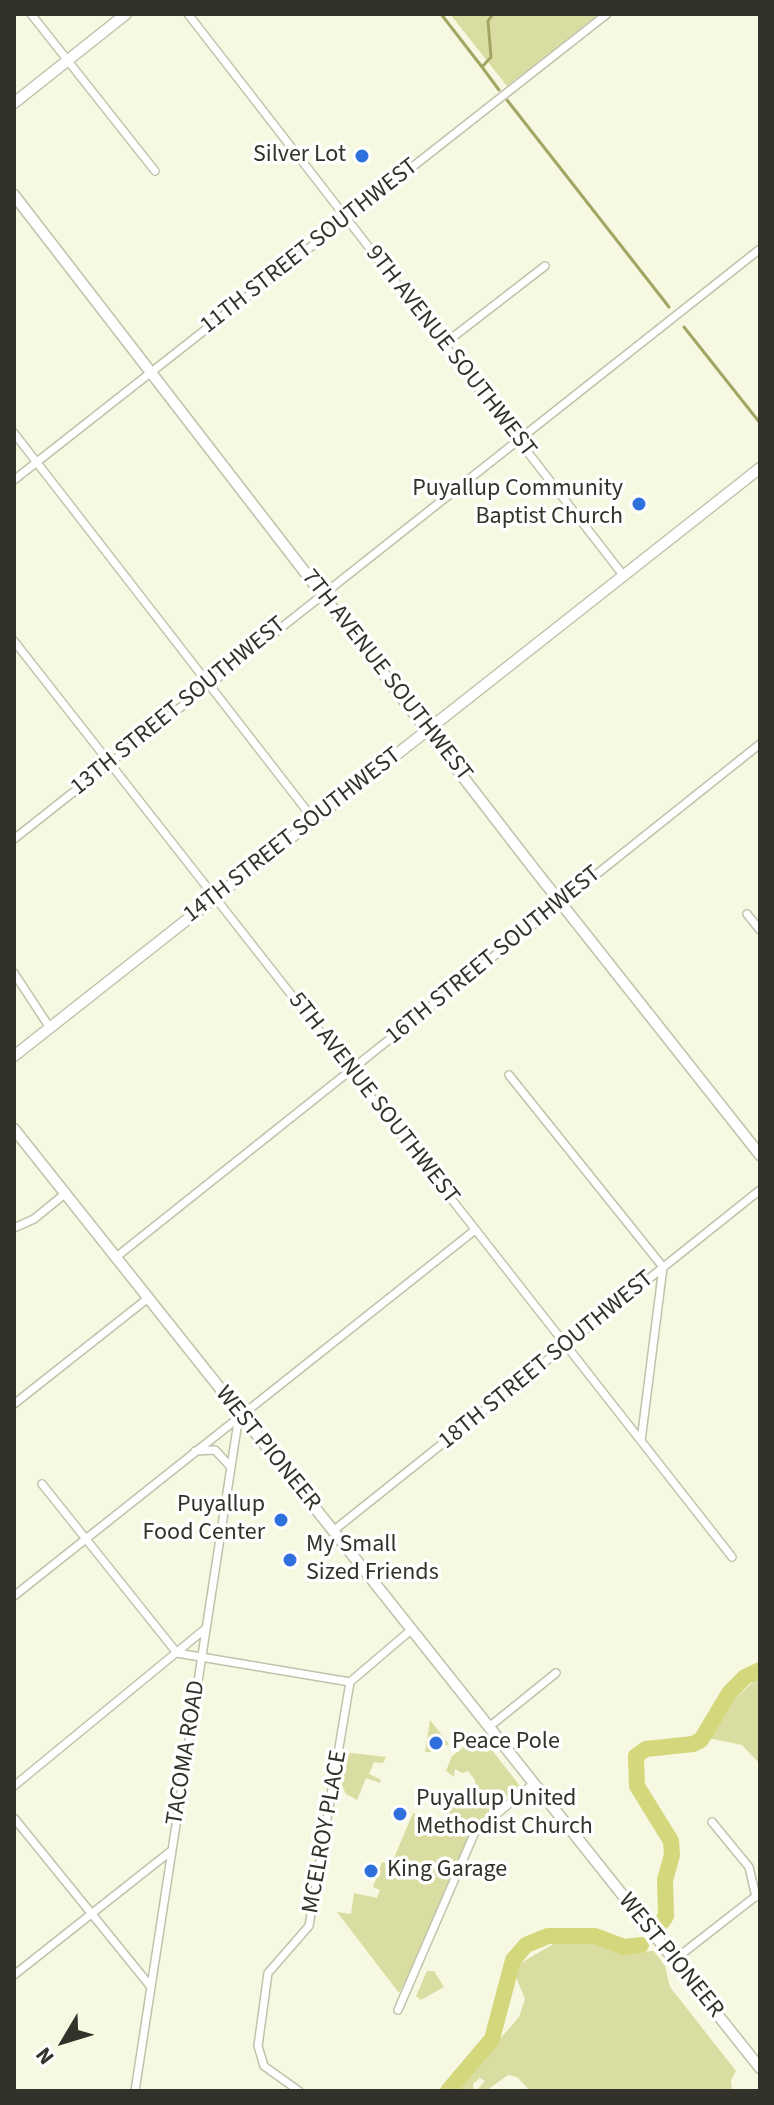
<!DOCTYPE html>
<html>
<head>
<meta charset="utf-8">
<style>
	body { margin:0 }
	#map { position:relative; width:774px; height:2105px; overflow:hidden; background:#f6f8e1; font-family:"Source Sans 3",sans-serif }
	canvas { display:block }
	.frame { position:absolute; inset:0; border:16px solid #32322a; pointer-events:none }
	.north { position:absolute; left:24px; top:2001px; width:80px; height:80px; -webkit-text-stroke:6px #fff; paint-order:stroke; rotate:232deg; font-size:22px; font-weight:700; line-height:32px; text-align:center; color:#32322a }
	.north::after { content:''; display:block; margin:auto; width:28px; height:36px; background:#32322a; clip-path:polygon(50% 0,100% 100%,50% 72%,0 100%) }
</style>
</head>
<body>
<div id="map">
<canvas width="774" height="2105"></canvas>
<div class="frame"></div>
<div class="north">N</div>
</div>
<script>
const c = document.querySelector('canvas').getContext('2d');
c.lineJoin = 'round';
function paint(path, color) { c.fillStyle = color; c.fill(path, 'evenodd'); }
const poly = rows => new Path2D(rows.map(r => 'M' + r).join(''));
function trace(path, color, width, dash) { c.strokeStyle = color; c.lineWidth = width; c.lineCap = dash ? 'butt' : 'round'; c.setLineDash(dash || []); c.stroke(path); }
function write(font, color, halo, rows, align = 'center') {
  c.font = font + ' "Source Sans 3",sans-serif'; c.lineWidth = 7; c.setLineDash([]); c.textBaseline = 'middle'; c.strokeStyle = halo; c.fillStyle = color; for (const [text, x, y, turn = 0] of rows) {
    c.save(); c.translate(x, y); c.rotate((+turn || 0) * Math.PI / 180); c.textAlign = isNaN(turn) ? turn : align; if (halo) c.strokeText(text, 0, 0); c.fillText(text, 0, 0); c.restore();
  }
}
paint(poly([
	[450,14,599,14,507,86],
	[760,1676,760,1764,742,1745,708,1738,730,1703],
	[430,1720,449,1744,430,1752,425,1752],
	[480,1735,520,1786,480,1821,468,1838,413,1968,399,1993,337,1912,351,1914,354,1893,377,1898,380,1890,373,1887,382,1862,391,1865,413,1813,434,1820,436,1825,444,1823,452,1803,465,1801,470,1805,471,1799,477,1797,475,1780,468,1771,462,1773,455,1769,454,1777,446,1771,452,1756],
	[351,1753,386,1757,383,1763,374,1762,369,1774,381,1780,380,1783,366,1778,357,1800,346,1794,342,1786,345,1756],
	[562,1939,595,1943,622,1953,654,1951,665,1966,670,1987,736,2071,731,2080,732,2091,530,2091,517,2077,508,2075,486,2091,476,2091,485,2081,480,2078,473,2084,474,2091,455,2091,519,2017,525,1999,516,1977,519,1964],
	[427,1971,434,1971,444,1987,421,2000,416,1996]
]), '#dadda2');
trace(poly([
	[441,14,482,67],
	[493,14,488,21,491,57,482,67,499,90],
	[507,100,669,307],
	[684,327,760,423]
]), '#a3a663', 3);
trace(poly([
	[662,1922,666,1916,665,1880,672,1855,671,1841,637,1786,636,1756,646,1749,693,1744,701,1740,729,1693,745,1677,760,1670],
	[448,2091,492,2039,513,1960,526,1945,548,1936,595,1936,624,1947,641,1945]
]), '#d4d77b', 16);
const street = poly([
	[31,14,155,171],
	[188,14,623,575],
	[444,344,545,266],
	[14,433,314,820],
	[14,480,607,14],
	[14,641,732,1557],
	[14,839,760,249],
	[747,914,760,930],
	[14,973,50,1028],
	[509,1075,663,1267,641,1441],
	[14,1228,34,1219,66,1193],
	[115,1258,760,744],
	[14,1404,147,1299],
	[195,1451,215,1450,230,1466],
	[42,1484,177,1653,350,1682],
	[333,1531,760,1190],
	[14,1596,475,1230],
	[350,1682,411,1630],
	[489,1727,556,1673],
	[14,1786,205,1629],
	[14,1818,151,1987],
	[712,1822,749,1867,756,1897],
	[674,1960,760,1893],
	[14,1975,171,1851],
	[398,2010,475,1832,533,1784],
	[135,2091,239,1415],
	[299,2091,264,2066,258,2046,268,1973,309,1926,350,1682]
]);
const secondary = poly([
	[14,103,126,14],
	[14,195,534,869,760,1155],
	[14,1056,760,468],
	[14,1129,760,2068]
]);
trace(street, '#c0c2ac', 10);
trace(secondary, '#c0c2ac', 13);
trace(street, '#fff', 7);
trace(secondary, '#fff', 10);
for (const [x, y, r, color] of [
	[362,156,8,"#3070dd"],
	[639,504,8,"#3070dd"],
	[281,1520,8,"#3070dd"],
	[290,1560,8,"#3070dd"],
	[436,1743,8,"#3070dd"],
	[400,1814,8,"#3070dd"],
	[371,1871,8,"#3070dd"]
]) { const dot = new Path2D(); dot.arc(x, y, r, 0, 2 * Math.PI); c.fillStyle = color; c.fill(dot); trace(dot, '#fff', 3); }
write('24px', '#32322a', '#fff', [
	["Silver Lot",346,156,"right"],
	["Puyallup Community",623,490,"right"],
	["Baptist Church",623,518,"right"],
	["Puyallup",265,1506,"right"],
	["Food Center",265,1534,"right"],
	["My Small",306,1546],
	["Sized Friends",306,1574],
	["Peace Pole",452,1743],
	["Puyallup United",416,1800],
	["Methodist Church",416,1828],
	["King Garage",387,1871]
], 'left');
write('24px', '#32322a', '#fff', [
	["11TH STREET SOUTHWEST",310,247,-38],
	["9TH AVENUE SOUTHWEST",450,352,52],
	["7TH AVENUE SOUTHWEST",386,676,52],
	["13TH STREET SOUTHWEST",179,707,-39],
	["14TH STREET SOUTHWEST",293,836,-38],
	["16TH STREET SOUTHWEST",494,956,-39],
	["5TH AVENUE SOUTHWEST",373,1099,52],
	["18TH STREET SOUTHWEST",547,1361,-39],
	["WEST PIONEER",267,1449,51],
	["TACOMA ROAD",187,1753,-81],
	["MCELROY PLACE",326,1832,-80],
	["WEST PIONEER",670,1956,51]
]);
</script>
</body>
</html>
